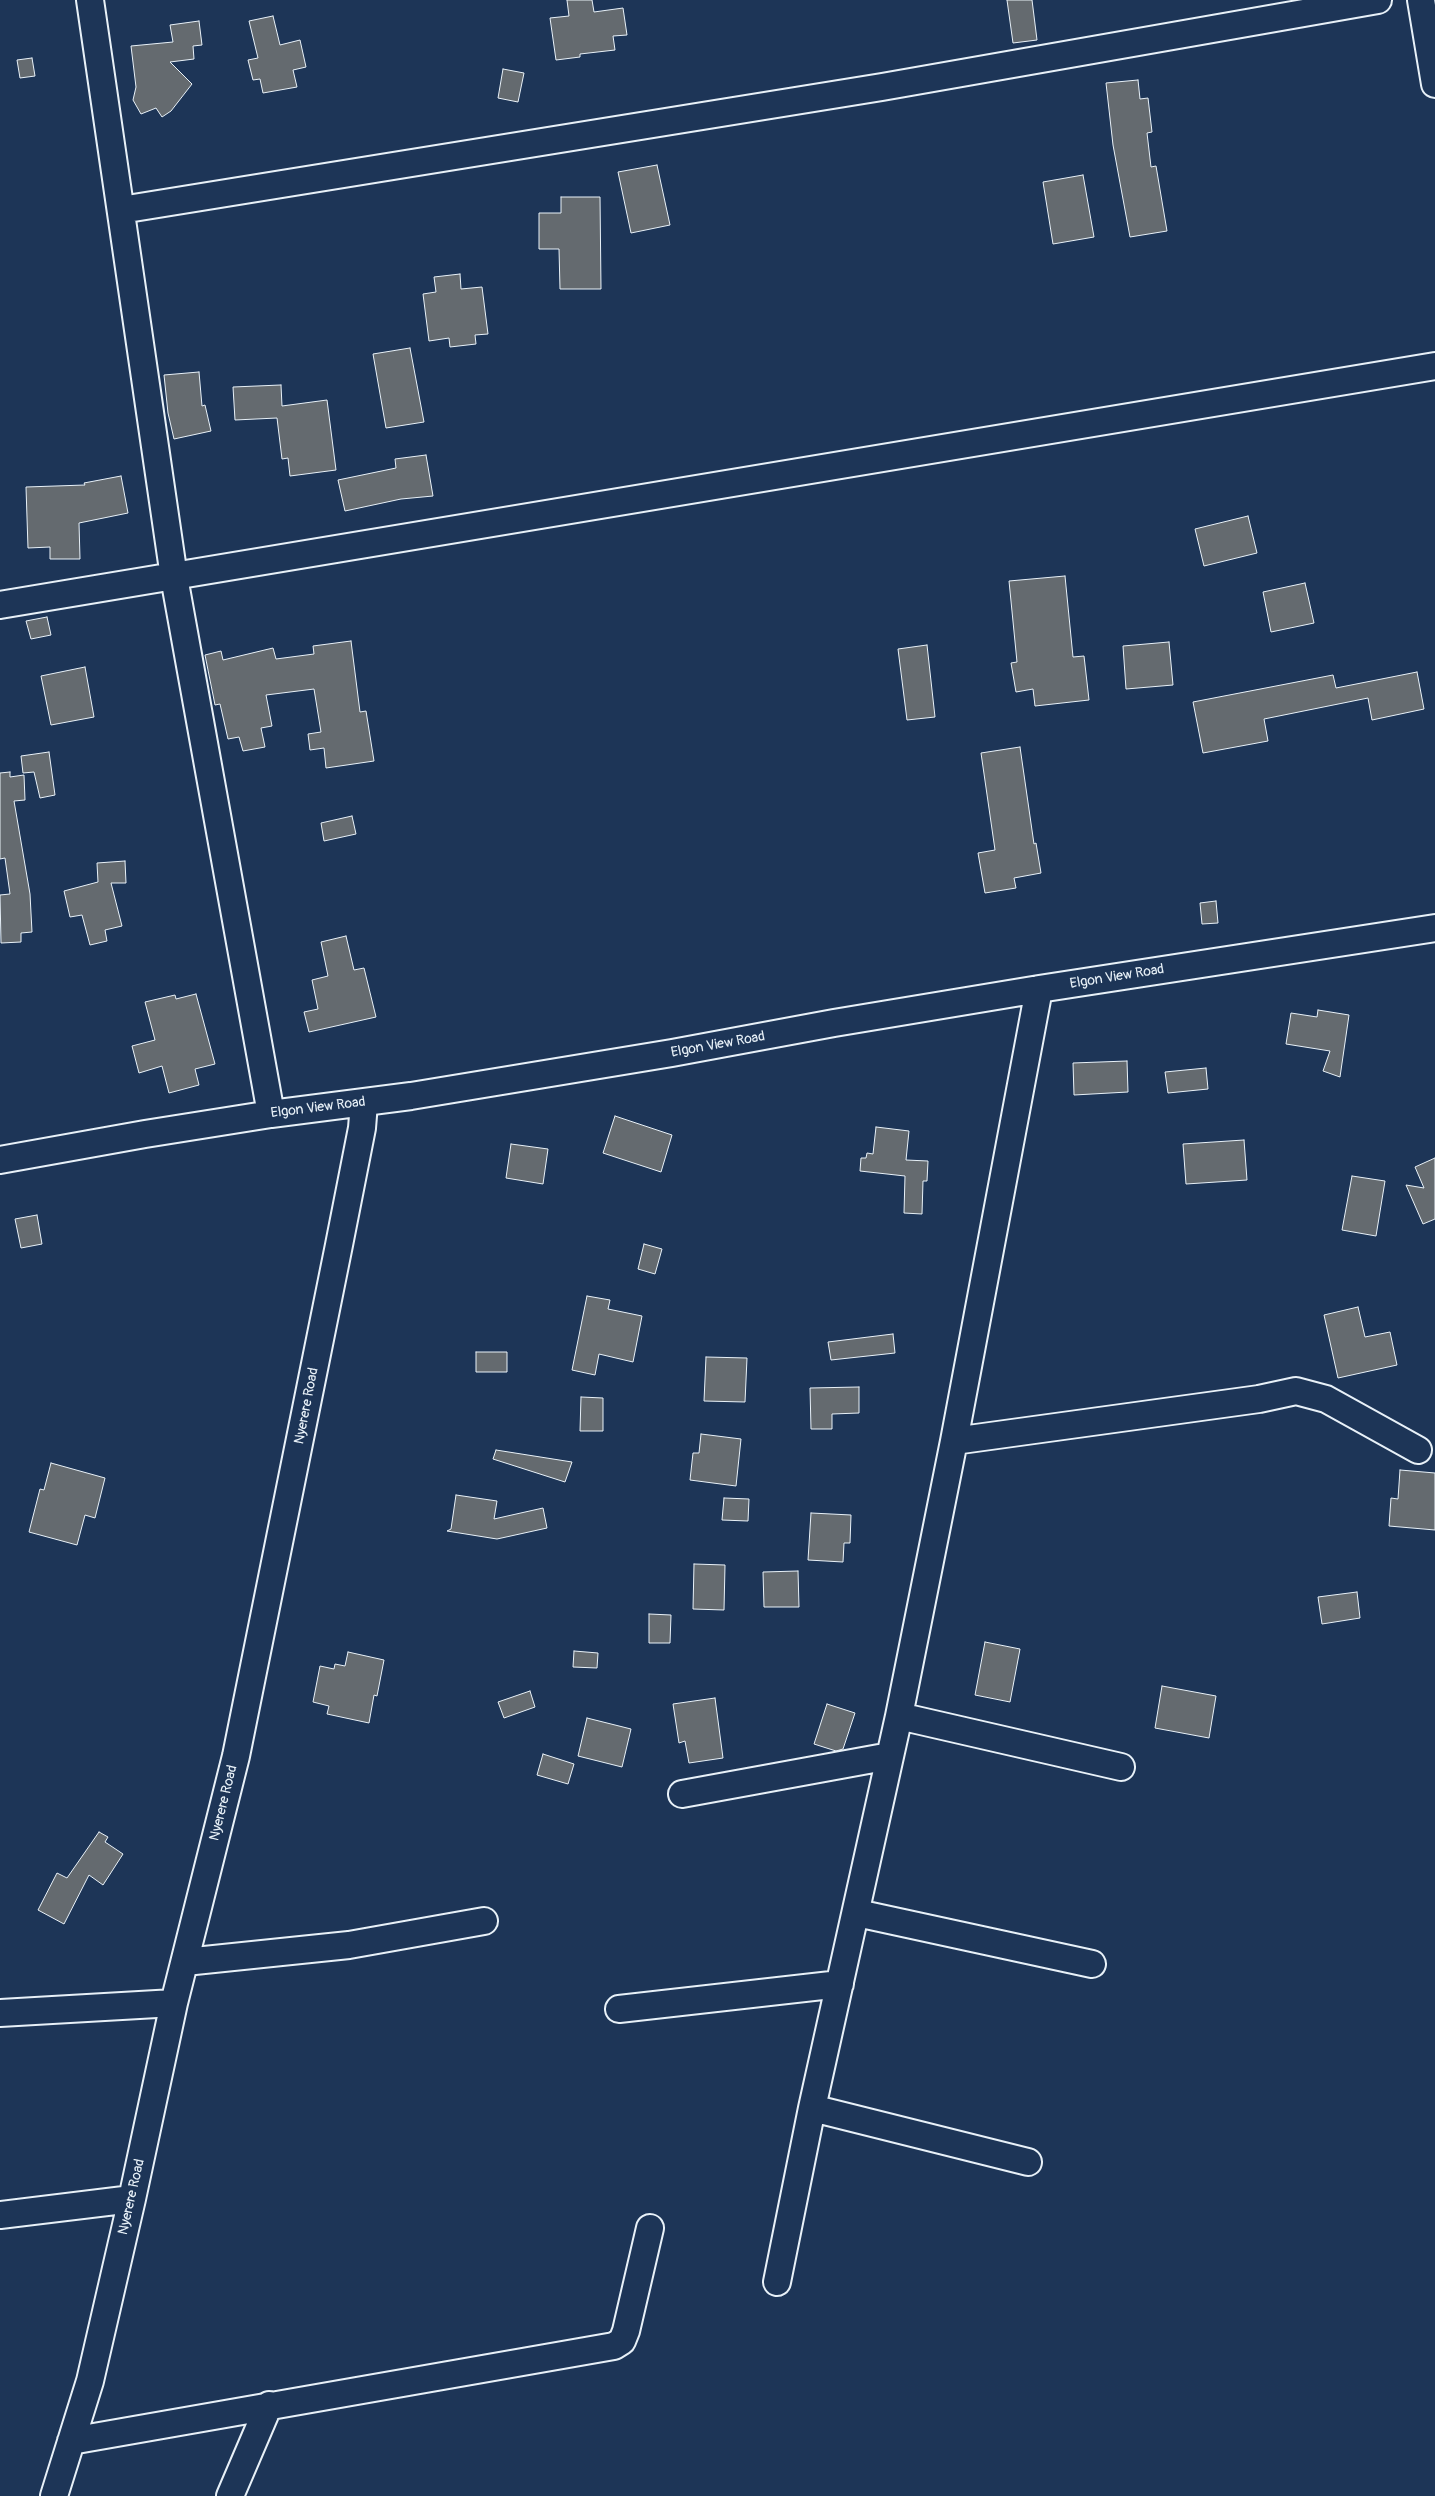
<!DOCTYPE html>
<html>
<head>
<meta charset="utf-8">
<style>
	body { margin:0 }
	canvas { display:block; background:#1d3557 }
</style>
</head>
<body>
<canvas width="1435" height="2496"></canvas>
<script>
const c = document.querySelector('canvas').getContext('2d');
c.lineJoin = 'round';
function paint(path, color) { c.fillStyle = color; c.fill(path, 'evenodd'); }
const poly = rows => new Path2D(rows.map(r => 'M' + r).join(''));
function trace(path, color, width, dash) { c.strokeStyle = color; c.lineWidth = width; c.lineCap = dash ? 'butt' : 'round'; c.setLineDash(dash || []); c.stroke(path); }
function write(font, color, halo, rows, align = 'center') {
  c.font = font + ' Pangolin,sans-serif'; c.lineWidth = 4; c.setLineDash([]); c.textBaseline = 'middle'; c.strokeStyle = halo; c.fillStyle = color; for (const [text, x, y, turn = 0] of rows) {
    c.save(); c.translate(x, y); c.rotate((+turn || 0) * Math.PI / 180); c.textAlign = isNaN(turn) ? turn : align; if (halo) c.strokeText(text, 0, 0); c.fillText(text, 0, 0); c.restore();
  }
}
const building = poly([
	[567,0,592,0,594,12,623,8,627,35,613,36,615,50,580,54,580,57,556,60,550,18,569,16,567,0],
	[1007,0,1032,0,1037,40,1013,43,1007,0],
	[273,16,280,45,300,40,306,67,293,70,297,87,263,93,260,79,253,80,248,60,258,58,249,21,273,16],
	[199,21,202,45,193,46,194,59,170,62,192,84,171,111,162,117,156,108,141,114,133,100,136,87,131,46,173,42,170,25,199,21],
	[32,58,35,76,20,78,17,60,32,58],
	[503,69,524,73,518,102,498,98,503,69],
	[1138,80,1140,99,1148,98,1152,132,1147,133,1151,167,1156,166,1167,231,1130,237,1113,145,1106,83,1138,80],
	[657,165,670,225,631,233,618,172,657,165],
	[1083,175,1094,237,1053,244,1043,182,1083,175],
	[561,197,600,197,601,289,560,289,559,249,539,249,539,213,561,213,561,197],
	[460,274,461,289,482,287,488,334,475,335,476,344,450,347,449,338,429,341,423,294,436,292,434,277,460,274],
	[410,348,424,422,386,428,373,354,410,348],
	[199,372,202,406,205,405,211,431,174,439,168,413,164,375,199,372],
	[281,385,282,406,327,400,336,470,290,476,288,458,282,459,277,418,235,420,233,387,281,385],
	[426,455,433,496,401,499,345,511,338,480,396,468,395,459,426,455],
	[121,476,128,513,79,523,80,559,50,559,50,547,28,548,26,487,85,485,84,483,121,476],
	[1248,516,1257,553,1204,566,1195,529,1248,516],
	[1065,576,1073,657,1084,656,1089,700,1035,706,1033,689,1016,692,1011,663,1017,662,1009,581,1065,576],
	[1305,583,1314,623,1271,632,1263,592,1305,583],
	[47,617,51,635,31,639,26,621,47,617],
	[351,641,360,712,366,711,374,761,326,768,324,748,310,750,308,734,321,732,314,689,266,695,272,726,261,728,265,747,243,751,239,737,228,739,220,704,215,705,205,655,221,651,223,660,273,648,276,659,314,654,313,646,351,641],
	[1169,642,1173,685,1126,689,1123,646,1169,642],
	[927,645,935,717,907,720,898,649,927,645],
	[85,667,94,717,51,725,41,676,85,667],
	[1417,672,1424,709,1372,720,1368,698,1264,719,1268,741,1203,753,1193,702,1333,675,1336,688,1417,672],
	[1020,747,1034,844,1036,843,1041,873,1014,878,1016,888,985,893,978,853,995,850,981,753,1020,747],
	[49,752,55,795,40,798,34,772,23,773,21,756,49,752],
	[10,772,10,777,24,775,25,800,14,801,30,894,32,932,21,933,21,942,1,943,0,895,10,894,5,858,0,859,0,773,10,772],
	[352,816,356,834,324,841,321,823,352,816],
	[125,861,126,883,111,883,122,926,105,930,107,941,90,945,82,915,70,917,64,891,98,882,97,863,125,861],
	[1216,901,1218,923,1202,924,1200,903,1216,901],
	[346,936,354,970,364,968,376,1017,309,1032,304,1012,318,1009,312,980,328,976,321,942,346,936],
	[196,994,215,1064,195,1069,199,1085,169,1093,162,1066,139,1073,132,1046,155,1040,145,1002,175,995,176,999,196,994],
	[1318,1010,1349,1015,1340,1077,1323,1071,1330,1051,1286,1044,1291,1013,1317,1017,1318,1010],
	[1127,1061,1128,1092,1074,1095,1073,1063,1127,1061],
	[1206,1068,1208,1089,1168,1093,1165,1072,1206,1068],
	[615,1116,672,1135,661,1172,603,1153,615,1116],
	[876,1127,909,1131,906,1160,928,1161,927,1181,923,1181,922,1214,904,1213,905,1176,860,1171,861,1158,866,1158,867,1153,873,1154,876,1127],
	[1244,1140,1247,1180,1186,1184,1183,1144,1244,1140],
	[511,1144,548,1149,543,1184,506,1178,511,1144],
	[1435,1158,1435,1219,1423,1224,1406,1185,1424,1188,1415,1167,1435,1158],
	[1352,1176,1385,1181,1376,1236,1342,1230,1352,1176],
	[37,1215,42,1244,21,1248,15,1219,37,1215],
	[644,1244,662,1249,655,1274,638,1269,644,1244],
	[587,1296,610,1300,608,1309,642,1316,633,1362,599,1354,595,1375,572,1370,587,1296],
	[1358,1307,1365,1337,1390,1332,1397,1365,1338,1378,1324,1315,1358,1307],
	[893,1334,895,1353,831,1360,828,1342,893,1334],
	[476,1352,507,1352,507,1372,476,1372,476,1352],
	[706,1357,747,1358,745,1402,704,1401,706,1357],
	[859,1387,859,1413,832,1414,832,1429,811,1429,810,1388,859,1387],
	[581,1397,603,1398,603,1431,580,1431,581,1397],
	[701,1434,741,1439,736,1486,690,1480,693,1453,699,1453,701,1434],
	[496,1450,572,1462,565,1482,493,1459,496,1450],
	[51,1463,105,1478,95,1518,85,1515,77,1545,29,1532,40,1489,44,1490,51,1463],
	[1400,1470,1435,1473,1435,1530,1389,1526,1391,1498,1398,1499,1400,1470],
	[456,1495,497,1501,494,1519,543,1508,547,1528,497,1539,447,1531,451,1529,456,1495],
	[724,1498,749,1499,748,1521,722,1520,724,1498],
	[811,1513,851,1515,850,1543,844,1543,843,1562,808,1560,811,1513],
	[694,1564,725,1565,724,1610,693,1609,694,1564],
	[798,1571,799,1607,764,1607,763,1572,798,1571],
	[1357,1592,1360,1618,1322,1624,1318,1597,1357,1592],
	[649,1614,671,1615,670,1643,649,1643,649,1614],
	[985,1642,1020,1649,1010,1702,975,1695,985,1642],
	[574,1651,598,1653,597,1668,573,1667,574,1651],
	[348,1652,384,1660,377,1696,374,1695,369,1723,327,1714,329,1706,313,1702,320,1666,334,1669,335,1664,345,1666,348,1652],
	[1162,1686,1216,1696,1209,1738,1155,1728,1162,1686],
	[530,1691,535,1707,504,1718,498,1702,530,1691],
	[715,1698,723,1758,689,1763,685,1741,679,1743,673,1704,715,1698],
	[827,1704,855,1713,843,1749,836,1751,814,1744,827,1704],
	[587,1718,631,1729,622,1767,578,1756,587,1718],
	[543,1754,574,1764,568,1784,537,1775,543,1754],
	[99,1832,108,1837,105,1842,123,1854,103,1885,89,1875,64,1924,38,1910,57,1873,67,1878,99,1832]
]);
paint(building, '#646a6f');
trace(building, '#e8f1f8', 1);
const minor = poly([
	[90,0,174,577,271,1114],
	[1421,0,1435,84],
	[121,210,882,87,1378,0],
	[0,605,1435,366],
	[0,1160,145,1134,271,1114,411,1096,672,1053,834,1023,1039,989,1435,928],
	[954,1441,1259,1399,1296,1391,1326,1399,1418,1450],
	[899,1716,1121,1767],
	[682,1794,890,1756],
	[857,1913,1092,1964],
	[185,1962,349,1945,484,1921],
	[619,2009,840,1984],
	[0,2013,174,2003],
	[812,2108,1028,2162],
	[0,2215,132,2199],
	[777,2282,812,2108,899,1716,954,1441,1039,989],
	[71,2441,614,2346,622,2341,626,2331,650,2228],
	[54,2496,90,2381,132,2199,174,2003,236,1756,339,1245,362,1128,364,1103],
	[230,2496,269,2405]
]);
trace(minor, '#e8f1f8', 30);
trace(minor, '#1d3557', 26);
write('14px', '#e8f1f8', '#1d3557', [
	["Elgon View Road",1117,977,-9],
	["Elgon View Road",718,1045,-10],
	["Elgon View Road",318,1108,-7],
	["Nyerere Road",307,1406,-79],
	["Nyerere Road",224,1803,-76],
	["Nyerere Road",132,2197,-77]
]);
</script>
</body>
</html>
